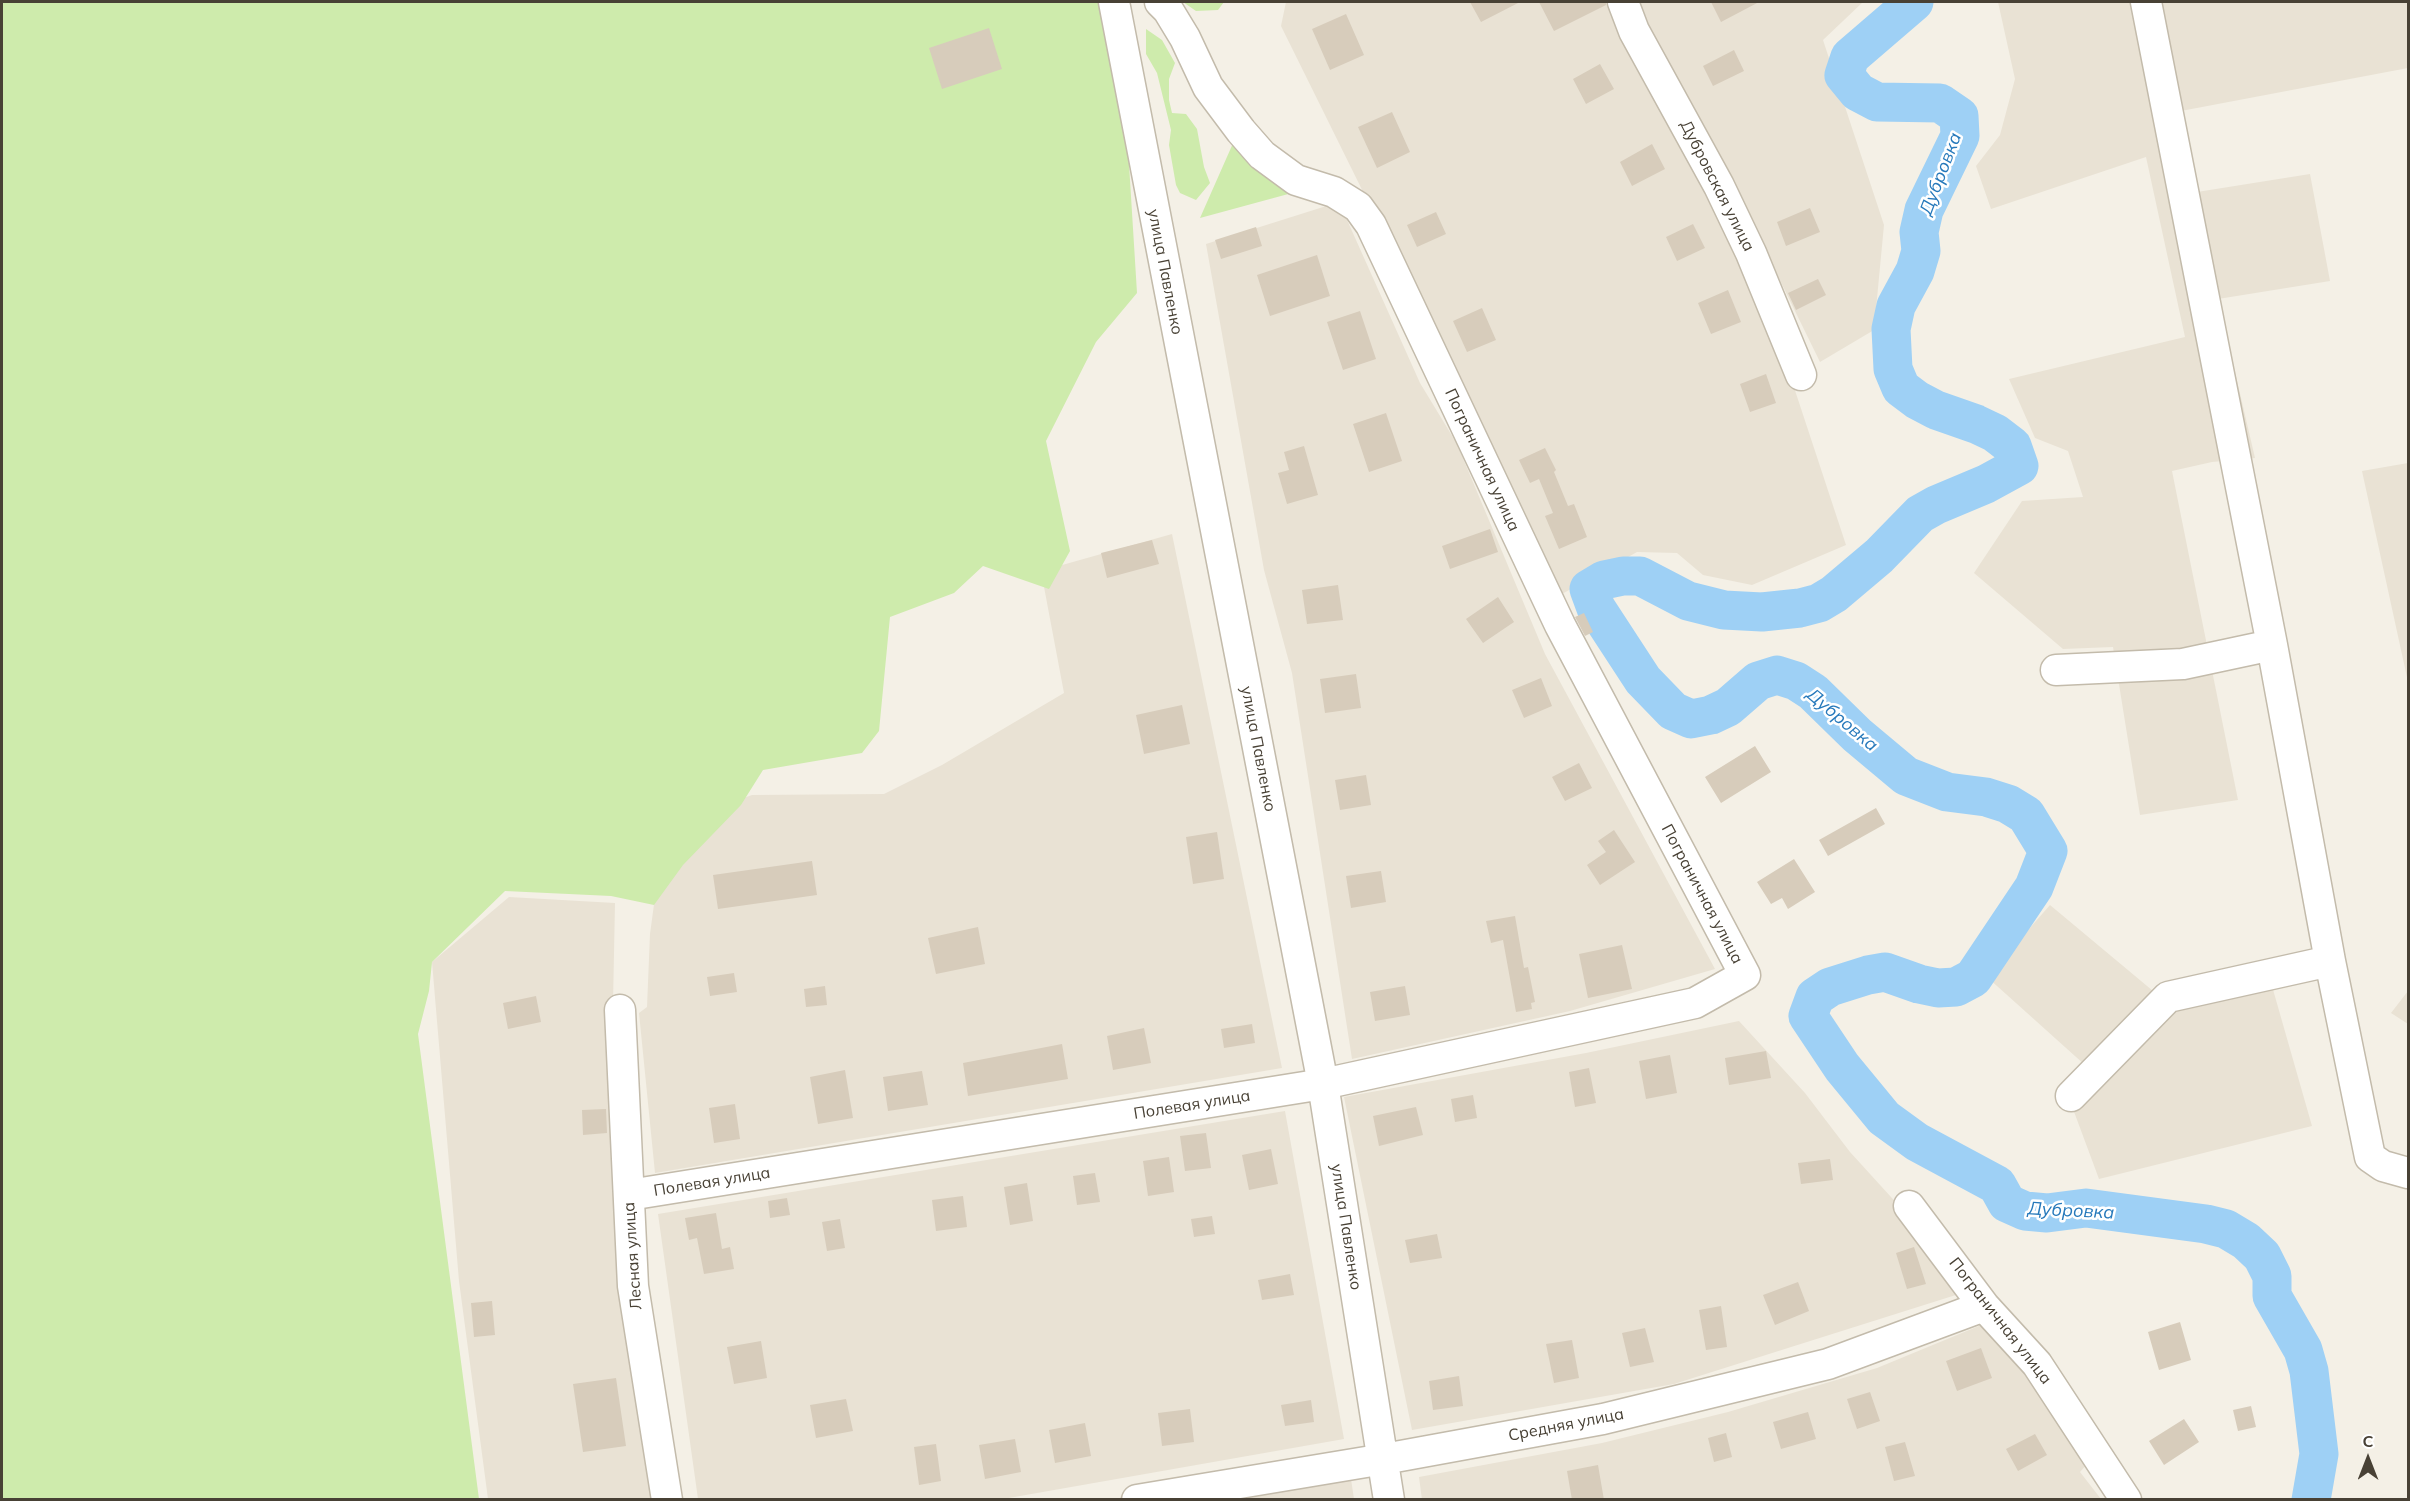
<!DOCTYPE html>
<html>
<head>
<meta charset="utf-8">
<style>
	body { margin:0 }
	#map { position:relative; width:2410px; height:1501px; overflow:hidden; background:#f4f0e6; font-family:Mulish,sans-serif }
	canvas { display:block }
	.frame { position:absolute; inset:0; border:3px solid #484135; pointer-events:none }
	.north { position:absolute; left:2338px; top:1429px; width:60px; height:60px; -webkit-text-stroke:4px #fff; paint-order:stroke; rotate:0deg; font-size:16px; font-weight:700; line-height:24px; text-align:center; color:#484135 }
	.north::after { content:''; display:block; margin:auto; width:21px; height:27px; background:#484135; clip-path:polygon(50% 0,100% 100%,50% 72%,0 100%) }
</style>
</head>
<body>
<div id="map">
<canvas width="2410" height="1501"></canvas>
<div class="frame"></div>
<div class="north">С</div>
</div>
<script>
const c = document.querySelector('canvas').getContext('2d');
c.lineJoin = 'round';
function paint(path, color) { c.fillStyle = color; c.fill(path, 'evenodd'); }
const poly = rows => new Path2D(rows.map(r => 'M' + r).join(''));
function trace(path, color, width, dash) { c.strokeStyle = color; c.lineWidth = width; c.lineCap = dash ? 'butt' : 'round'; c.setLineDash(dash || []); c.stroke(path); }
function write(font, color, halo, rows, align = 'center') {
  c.font = font + ' Mulish,sans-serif'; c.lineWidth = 5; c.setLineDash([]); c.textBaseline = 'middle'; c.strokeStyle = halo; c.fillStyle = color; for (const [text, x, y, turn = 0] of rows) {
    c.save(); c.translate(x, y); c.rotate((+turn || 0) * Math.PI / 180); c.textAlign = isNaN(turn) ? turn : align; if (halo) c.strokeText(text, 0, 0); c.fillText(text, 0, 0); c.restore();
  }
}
paint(poly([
	[1286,2,1608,2,1614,21,1643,81,1705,190,1783,354,1846,545,1752,585,1703,575,1677,553,1637,552,1562,594,1281,26],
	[1631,2,1863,2,1823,40,1884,225,1874,330,1820,362,1748,215],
	[1998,2,2408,2,2408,68,2181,111,2197,192,2310,174,2330,281,2218,299,2255,458,2212,462,2172,471,2238,800,2140,815,2113,647,2063,649,1974,573,2022,501,2083,497,2068,451,2035,438,2009,379,2185,337,2146,157,1991,209,1976,166,2000,135,2015,79],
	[1339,202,1420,383,1457,444,1545,654,1715,969,1570,1011,1352,1059,1292,673,1264,570,1206,244],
	[2408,463,2408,682,2362,471],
	[1172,534,1282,1068,655,1173,639,1013,647,1007,650,934,655,897,701,813,752,795,884,794,942,765,1064,693,1041,571],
	[509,897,615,903,612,1054,662,1499,488,1499,459,1281,432,962],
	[2050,905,2177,1011,2272,986,2312,1126,2099,1179,2073,1109,2105,1083,1987,977],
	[2408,991,2408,1024,2391,1013],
	[1739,1021,1805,1093,1850,1152,1932,1242,1959,1294,1674,1384,1412,1430,1344,1097,1586,1053],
	[1285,1111,1344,1439,1003,1499,698,1499,658,1214],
	[1991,1321,2088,1463,2080,1472,2101,1499,1422,1500,1419,1477,1602,1443,1728,1412,1877,1368],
	[1351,1479,1354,1499,1239,1500]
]), '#e9e2d4');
paint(poly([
	[2,2,1104,2,1129,164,1137,293,1096,342,1046,441,1070,551,1049,589,983,566,954,593,890,617,879,731,862,753,763,770,741,805,683,865,654,905,611,896,505,891,432,962,429,991,418,1034,479,1499,2,1499],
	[1183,2,1224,2,1218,10,1196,11],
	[1146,29,1162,40,1175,63,1169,79,1169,100,1172,113,1186,114,1197,129,1204,167,1210,183,1196,200,1180,193,1176,185,1169,145,1171,130,1157,73,1146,54],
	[1234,141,1292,193,1200,218]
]), '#ceebac');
trace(poly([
	[1914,2,1850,57,1844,75,1858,92,1877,102,1940,103,1959,116,1960,136,1924,210,1919,232,1921,251,1915,271,1896,306,1891,329,1893,369,1901,388,1917,400,1936,410,1976,424,1995,433,2012,446,2019,466,1986,484,1936,505,1920,514,1879,556,1834,594,1819,603,1800,608,1762,612,1724,610,1688,601,1640,576,1623,576,1604,580,1589,589,1596,608,1643,680,1673,711,1691,719,1711,715,1728,707,1758,681,1777,675,1796,681,1813,692,1857,735,1906,776,1947,792,1986,797,2008,804,2026,815,2048,851,2034,887,1973,978,1956,987,1938,988,1919,984,1885,972,1868,975,1830,987,1815,997,1808,1016,1842,1067,1884,1118,1917,1142,1997,1185,2007,1203,2025,1211,2047,1213,2086,1208,2206,1224,2226,1229,2246,1241,2262,1256,2272,1276,2272,1296,2303,1350,2309,1371,2319,1454,2311,1500]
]), '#9ed0f5', 39);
paint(poly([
	[1470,2,1520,2,1481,22],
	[1539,2,1606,2,1606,5,1554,31],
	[1711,2,1759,2,1721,22],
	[1346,14,1364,55,1330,70,1312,29],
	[989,28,1002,69,942,89,929,48],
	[1734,50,1744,71,1713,86,1703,66],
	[1600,64,1614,89,1586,104,1573,79],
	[1392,112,1410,152,1377,168,1358,127],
	[1652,144,1665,169,1632,186,1620,162],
	[1810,208,1820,232,1786,246,1777,222],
	[1436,212,1446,234,1417,247,1407,225],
	[1693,224,1705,248,1677,261,1666,237],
	[1256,227,1262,246,1221,259,1215,240],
	[1317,255,1330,296,1270,316,1257,275],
	[1818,279,1826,295,1796,310,1788,293],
	[1728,290,1741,322,1711,334,1698,303],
	[1482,308,1496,340,1467,352,1453,321],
	[1360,311,1376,359,1343,370,1327,322],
	[1766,374,1776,403,1750,412,1740,384],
	[1386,413,1402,461,1369,472,1353,424],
	[1304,446,1318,495,1287,504,1278,473,1289,470,1284,452],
	[1545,448,1556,470,1554,472,1568,506,1574,504,1587,537,1559,549,1545,516,1553,513,1539,479,1530,483,1519,460],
	[1490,529,1498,552,1450,569,1442,546],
	[1152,540,1159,564,1107,578,1101,553],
	[1338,585,1343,620,1307,624,1302,590],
	[1498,597,1514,622,1483,643,1466,619],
	[1584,613,1593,632,1585,636,1575,617],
	[1356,674,1361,708,1325,713,1320,679],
	[1541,678,1552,706,1524,718,1512,690],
	[1182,705,1190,744,1144,754,1136,715],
	[1755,746,1771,772,1721,803,1705,777],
	[1579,763,1592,788,1565,801,1552,777],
	[1366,775,1371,805,1340,810,1335,780],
	[1876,808,1885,824,1828,856,1819,840],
	[1614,830,1635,862,1600,885,1587,865,1606,852,1598,841],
	[1217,832,1224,879,1193,884,1186,837],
	[1794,859,1815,892,1788,909,1782,898,1771,904,1757,882],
	[812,861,817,895,718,909,713,875],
	[1381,871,1386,902,1351,908,1346,876],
	[1515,916,1524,968,1528,967,1535,1002,1531,1003,1532,1009,1516,1012,1503,940,1491,943,1486,921],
	[978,927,985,964,936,974,928,938],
	[1622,945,1632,989,1588,998,1579,954],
	[734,973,737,992,710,996,707,977],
	[825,986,827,1005,806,1007,804,989],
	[1405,986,1410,1015,1375,1021,1370,992],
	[536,996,541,1022,508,1029,503,1003],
	[1252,1024,1255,1043,1224,1048,1221,1029],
	[1144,1028,1151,1063,1113,1070,1107,1036],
	[1062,1044,1068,1079,968,1096,963,1063],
	[1766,1051,1771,1078,1729,1085,1725,1058],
	[1670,1055,1677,1093,1646,1099,1639,1061],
	[1589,1068,1596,1103,1575,1107,1569,1072],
	[845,1070,853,1118,818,1124,810,1077],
	[922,1071,928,1105,888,1111,883,1077],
	[1473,1095,1477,1118,1455,1122,1451,1099],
	[735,1104,740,1139,714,1143,709,1108],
	[1416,1107,1423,1135,1379,1146,1373,1116],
	[606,1109,607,1133,583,1135,582,1110],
	[1206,1133,1211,1168,1185,1171,1180,1136],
	[1271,1149,1278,1184,1249,1190,1242,1155],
	[1169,1157,1174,1192,1148,1196,1143,1161],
	[1830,1159,1833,1180,1801,1184,1798,1163],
	[1095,1173,1100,1202,1077,1205,1073,1176],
	[1027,1183,1033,1221,1010,1225,1004,1187],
	[963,1196,967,1227,936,1231,932,1200],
	[787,1198,790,1215,770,1218,768,1201],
	[716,1213,722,1249,730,1247,734,1269,704,1274,697,1238,689,1240,685,1218],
	[1212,1216,1215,1234,1194,1237,1191,1219],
	[840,1219,845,1248,827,1251,822,1222],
	[1437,1234,1442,1258,1410,1263,1405,1240],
	[1914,1247,1926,1284,1907,1289,1896,1253],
	[1290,1274,1294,1295,1262,1300,1258,1280],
	[1798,1282,1809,1311,1775,1325,1763,1295],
	[492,1301,495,1335,474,1337,471,1303],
	[1721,1306,1727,1347,1706,1350,1699,1310],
	[2180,1322,2191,1360,2159,1370,2148,1332],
	[1645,1328,1654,1362,1630,1367,1622,1333],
	[1572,1340,1579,1378,1554,1383,1546,1344],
	[761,1341,767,1378,734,1384,727,1347],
	[1981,1348,1992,1378,1957,1391,1946,1361],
	[1459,1376,1463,1406,1433,1410,1429,1381],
	[616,1378,626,1446,583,1452,573,1384],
	[1870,1392,1880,1421,1857,1429,1847,1399],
	[846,1399,853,1431,816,1438,810,1405],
	[1311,1400,1314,1422,1285,1426,1281,1405],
	[2251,1406,2256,1427,2238,1431,2233,1410],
	[1190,1409,1194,1442,1162,1446,1158,1413],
	[1808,1412,1816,1439,1781,1449,1773,1422],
	[2184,1419,2199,1442,2164,1465,2149,1441],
	[1085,1423,1091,1456,1055,1463,1049,1430],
	[1726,1433,1732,1457,1714,1462,1708,1438],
	[2035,1434,2047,1455,2018,1471,2006,1449],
	[1015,1439,1021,1472,985,1479,979,1445],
	[1905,1442,1915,1476,1894,1481,1885,1447],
	[936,1444,941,1481,919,1485,914,1447],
	[1598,1465,1604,1500,1572,1500,1567,1471]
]), '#d7ccbb');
const minor = poly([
	[1114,2,1323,1084,1389,1500],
	[1623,2,1634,31,1719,186,1751,253,1801,375],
	[2146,2,2272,645,2330,961,2370,1157,2383,1166,2408,1173],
	[2056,670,2183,664,2272,645],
	[620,1010,633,1286,667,1500],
	[2071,1096,2168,997,2330,961],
	[629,1195,1323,1084,1695,1003,1745,975,1560,625,1371,225,1358,207,1334,192,1296,180,1262,155,1241,131,1208,87,1185,38,1168,10,1160,2],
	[1909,1206,1984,1306,2037,1364,2126,1500],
	[1137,1500,1384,1459,1603,1419,1828,1364,1984,1306]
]);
trace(minor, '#c3bbab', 33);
trace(minor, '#fff', 30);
write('16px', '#484135', '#fff', [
	["Дубровская улица",1717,186,63],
	["улица Павленко",1165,272,79],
	["Пограничная улица",1482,460,65],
	["улица Павленко",1258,749,79],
	["Пограничная улица",1702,894,62],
	["Полевая улица",1192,1105,-9],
	["Полевая улица",712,1182,-9],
	["улица Павленко",1346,1227,81],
	["Лесная улица",633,1256,-94],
	["Пограничная улица",2000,1321,52],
	["Средняя улица",1566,1425,-11]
]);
write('italic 18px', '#2679bb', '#fff', [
	["Дубровка",1941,174,-69],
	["Дубровка",1842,720,40],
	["Дубровка",2071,1211,3]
]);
</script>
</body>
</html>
